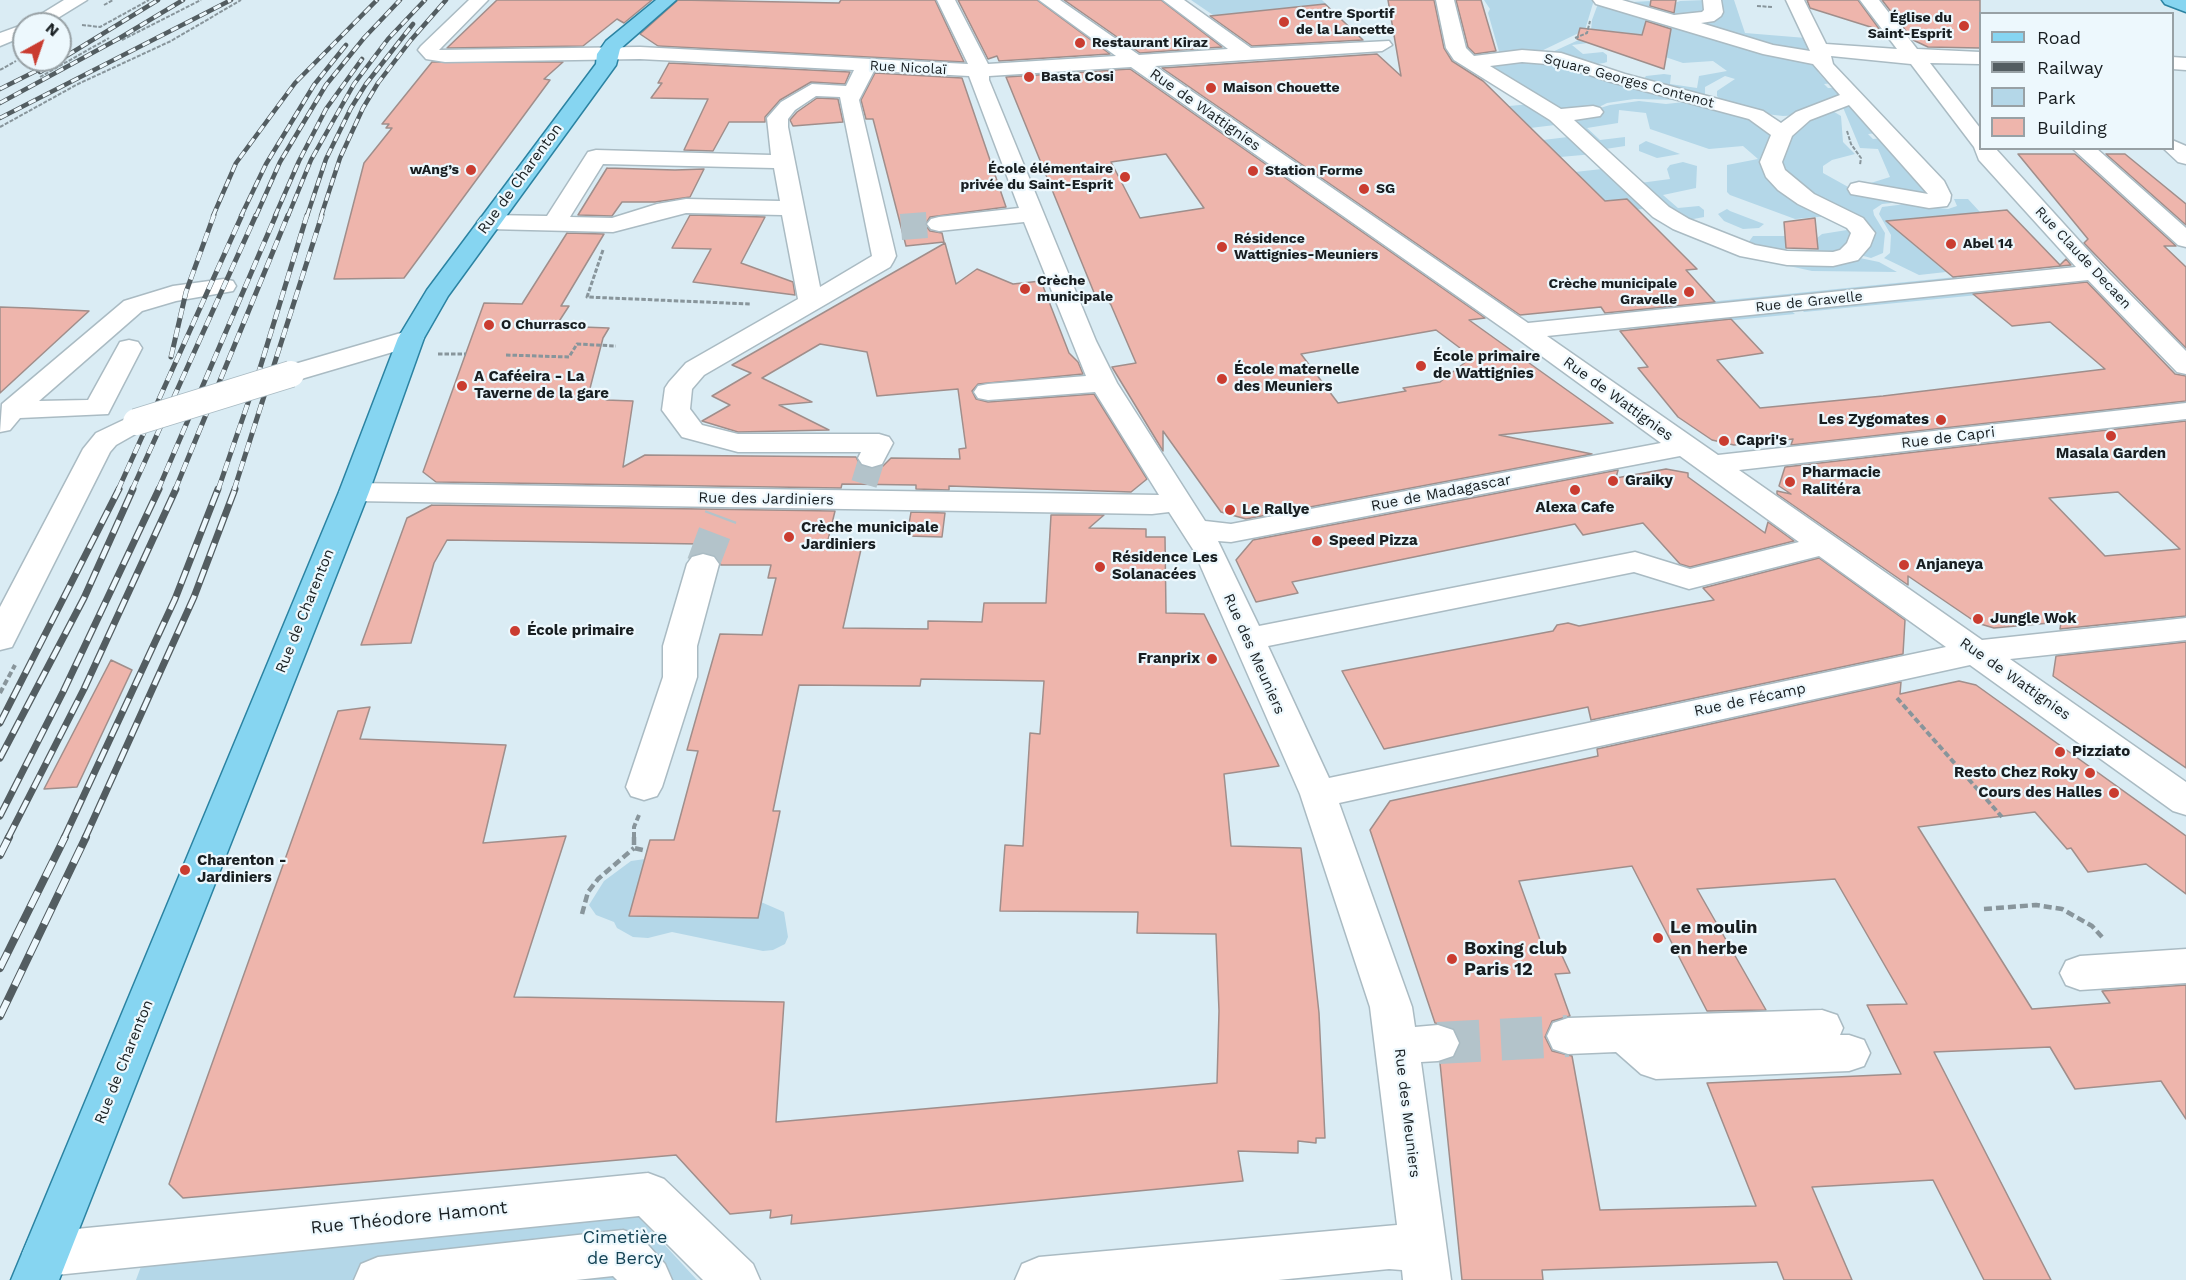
<!DOCTYPE html>
<html>
<head>
<meta charset="utf-8">
<style>
	body { margin:0 }
	#map { position:relative; width:2186px; height:1280px; overflow:hidden; background:#daecf4; font-family:"Work Sans",sans-serif }
	canvas { display:block }
	.legend { position:absolute; left:1979px; top:12px; width:195px; height:138px; box-sizing:border-box; background:#edf8fd; border:2px solid #98a1a5; margin:0; padding:8px 10px; list-style:none; font-size:18px; color:#181e21 }
	.legend li { display:flex; align-items:center; gap:12px; height:30px }
	.legend b { width:30px; border:2px solid #98a1a5 }
	.north { position:absolute; left:12px; top:12px; width:60px; height:60px; box-sizing:border-box; background:#edf8fd; border:2px solid #98a1a5; border-radius:50%; rotate:40deg; font-size:16px; font-weight:700; line-height:24px; text-align:center; color:#181e21 }
	.north::after { content:''; display:block; margin:auto; width:21px; height:27px; background:#ca3c30; clip-path:polygon(50% 0,100% 100%,50% 72%,0 100%) }
</style>
</head>
<body>
<div id="map">
<canvas width="2186" height="1280"></canvas>
<ul class="legend">
<li><b style="height:8px;background:#86d5f1"></b>Road</li>
<li><b style="height:8px;background:#535d61"></b>Railway</li>
<li><b style="height:16px;background:#b4d7e8"></b>Park</li>
<li><b style="height:16px;background:#eeb5ac"></b>Building</li>
</ul>
<div class="north">N</div>
</div>
<script>
const c = document.querySelector('canvas').getContext('2d');
c.lineJoin = 'round';
function paint(path, color) { c.fillStyle = color; c.fill(path, 'evenodd'); }
const poly = rows => new Path2D(rows.map(r => 'M' + r).join(''));
function trace(path, color, width, dash) { c.strokeStyle = color; c.lineWidth = width; c.lineCap = dash ? 'butt' : 'round'; c.setLineDash(dash || []); c.stroke(path); }
function write(font, color, halo, rows, align = 'center') {
  c.font = font + ' "Work Sans",sans-serif'; c.lineWidth = 4.5; c.setLineDash([]); c.textBaseline = 'middle'; c.strokeStyle = halo; c.fillStyle = color; for (const [text, x, y, turn = 0] of rows) {
    c.save(); c.translate(x, y); c.rotate((+turn || 0) * Math.PI / 180); c.textAlign = isNaN(turn) ? turn : align; if (halo) c.strokeText(text, 0, 0); c.fillText(text, 0, 0); c.restore();
  }
}
paint(poly([
	[1191,0,1322,0,1363,39,1272,45,1251,41],
	[1484,0,1594,0,1585,30,1535,54,1475,59,1461,44,1469,44,1472,54,1500,55,1488,13,1490,9],
	[1706,0,1708,12,1686,18,1659,16,1627,5,1632,2,1651,1,1649,9,1674,12,1675,3,1680,1],
	[1718,0,1734,0,1745,33,1806,38,1814,56,1681,23,1709,20],
	[1599,1,1815,59,1822,71,1818,72,1825,80,1834,83,1824,84,1828,88,1837,88,1844,94,1800,115,1783,116,1766,114,1723,102,1717,96,1717,91,1735,79,1725,76,1705,87,1705,96,1643,80,1646,76,1664,74,1671,75,1670,84,1697,88,1699,76,1727,71,1713,61,1683,63,1630,45,1628,33,1602,30,1600,40,1596,42,1572,45,1583,54,1603,52,1607,55,1607,62,1604,63,1590,65,1550,53,1594,33,1591,30,1592,20],
	[1534,57,1681,100,1634,99,1607,103,1597,108,1562,112,1486,64],
	[1639,101,1666,104,1693,101,1743,114,1774,134,1766,160,1853,229,1846,249,1828,255,1792,256,1748,243,1753,236,1785,236,1786,250,1818,254,1817,238,1822,234,1847,230,1829,216,1795,219,1730,195,1727,192,1727,165,1758,159,1743,146,1709,149,1650,129,1646,113,1619,110,1618,123,1587,128,1600,140,1625,137,1625,146,1599,150,1567,118,1610,105],
	[1849,103,1879,133,1868,134,1873,139,1884,138,1929,193,1858,187,1890,177,1878,149,1860,148,1842,105],
	[1531,104,1549,119,1555,125,1530,128,1509,106],
	[1831,110,1841,116,1843,142,1855,154,1832,160,1823,166,1823,173,1859,193,1910,201,1882,204,1873,210,1874,215,1885,233,1883,253,1871,258,1860,255,1870,241,1782,172,1781,153,1794,125],
	[1568,137,1579,148,1586,147,1594,154,1560,157,1543,140],
	[1646,141,1680,154,1657,158,1639,151,1639,145],
	[1683,162,1697,166,1696,188,1663,195,1678,208,1699,206,1704,210,1704,217,1683,221,1640,183,1670,179,1667,169,1670,165],
	[1602,169,1636,201,1643,200,1651,208,1615,212,1575,172],
	[1954,199,1968,199,1991,224,1907,239,1946,272,1919,275,1884,258,1890,253,1891,235,1879,214,1882,207,1921,202,1930,207,1948,209,1957,206],
	[1727,209,1730,211,1764,224,1759,228,1743,229,1724,221,1718,214],
	[1743,256,1855,257,1879,262,1897,272,1812,271],
	[1956,277,1964,283,1624,318,1619,311],
	[1971,288,1978,295,1804,312,1798,306],
	[1787,307,1795,314,1635,330,1631,324],
	[645,859,629,916,758,918,761,902,784,912,788,937,785,944,773,950,763,951,672,932,648,938,633,937,617,928,614,922,596,915,589,905,604,881,631,861],
	[638,1216,697,1280,136,1280,143,1261]
]), '#b4d7e8');
const building = poly([
	[497,0,652,0,624,23,617,19,583,46,447,48,497,0],
	[678,0,839,3,841,0,935,0,964,62,658,46,640,34,678,0],
	[958,0,1037,0,1110,54,999,61,997,56,988,59,958,0],
	[1064,0,1161,0,1222,47,1140,53,1064,0],
	[1388,0,1434,0,1444,48,1452,61,1483,81,1605,201,1627,199,1697,269,1686,270,1715,302,1605,313,1601,307,1520,315,1162,68,1377,54,1401,76,1388,0],
	[1456,0,1481,0,1496,51,1475,54,1468,47,1456,0],
	[1651,0,1676,0,1674,13,1650,6,1651,0],
	[1807,0,1858,0,1880,30,1810,8,1807,0],
	[1882,0,1980,0,1980,48,1928,47,1913,40,1882,0],
	[1325,4,1363,40,1252,46,1210,16,1325,4],
	[1646,21,1671,29,1664,69,1577,39,1580,28,1642,35,1646,21],
	[432,62,563,62,544,79,550,80,404,278,334,279,364,163,392,128,386,128,389,124,382,124,432,62],
	[669,63,850,72,845,84,811,82,780,100,765,117,765,122,729,122,713,151,684,150,708,99,651,98,662,83,658,83,669,63],
	[1130,69,1485,318,1469,320,1613,423,1499,435,1592,454,1246,519,1221,512,1163,431,1163,451,1112,367,1136,363,1111,305,1103,294,1095,295,1006,77,1130,69],
	[1166,154,1204,208,1140,218,1111,162,1166,154],
	[1436,330,1472,357,1440,382,1403,388,1406,391,1338,403,1301,354,1436,330],
	[875,73,962,78,1006,207,930,217,925,225,930,231,942,233,944,242,906,246,873,119,866,119,861,100,875,73],
	[817,98,838,99,843,122,793,126,790,120,797,112,817,98],
	[2018,154,2075,154,2176,246,2164,246,2186,267,2186,348,2084,243,2088,239,2018,154],
	[2106,154,2125,154,2186,204,2186,225,2106,154],
	[607,168,675,170,704,169,690,197,655,202,622,202,612,216,578,215,607,168],
	[2007,210,2060,265,2066,259,2071,265,1953,277,1886,221,2007,210],
	[690,215,765,217,741,263,793,282,795,295,693,282,711,249,672,248,690,215],
	[1815,218,1818,249,1786,248,1784,222,1815,218],
	[567,233,604,234,561,306,569,306,556,326,609,328,603,338,588,396,608,397,606,400,633,401,623,467,645,455,856,457,860,465,871,469,883,466,891,458,960,459,959,449,966,448,958,389,877,396,867,352,820,344,762,378,812,402,779,405,829,430,738,432,702,421,730,405,712,396,751,373,732,365,945,243,956,284,977,269,1013,284,1041,281,1069,353,1078,362,1083,374,978,384,972,391,976,399,988,402,1094,394,1147,479,1131,492,949,486,949,490,916,489,916,485,842,484,841,488,436,482,423,472,484,303,522,304,567,233],
	[2087,282,2175,374,2186,376,2186,401,1791,445,1793,439,1734,445,1712,440,1678,417,1638,368,1648,367,1620,331,1731,319,1763,353,1717,360,1760,408,1883,396,2105,369,2050,322,2012,326,1973,294,2087,282],
	[0,307,29,308,89,311,0,393,0,307],
	[2186,421,2186,616,2060,629,2061,622,1994,628,1977,623,1908,576,1908,585,1777,494,1777,491,1791,494,1779,486,1785,467,2186,421],
	[2118,492,2180,549,2105,556,2049,498,2118,492],
	[1666,469,1688,473,1688,477,1765,533,1768,522,1794,541,1690,567,1680,564,1643,523,1583,535,1575,524,1292,582,1298,593,1256,602,1236,560,1253,540,1618,470,1616,478,1666,469],
	[432,505,835,511,827,544,862,545,843,628,928,629,928,621,982,622,984,603,1046,603,1051,515,1104,515,1089,528,1146,529,1146,537,1165,537,1166,613,1204,614,1279,766,1224,774,1231,846,1301,848,1319,1013,1325,1138,1316,1138,1316,1143,1298,1141,1298,1153,1238,1151,1243,1181,791,1224,792,1215,770,1218,771,1210,730,1214,676,1155,183,1198,169,1184,338,711,370,707,360,739,506,745,483,843,566,836,514,997,784,1002,776,1122,1217,1083,1219,1011,1216,934,1137,933,1138,912,1000,911,1005,845,1023,846,1030,733,1040,734,1044,681,921,679,920,686,799,685,773,811,780,811,758,918,629,916,650,840,674,840,698,751,687,750,720,634,762,635,776,578,768,578,771,565,721,565,715,555,704,552,696,553,700,544,447,540,434,563,411,643,361,645,407,518,432,505],
	[911,512,945,513,942,537,907,536,911,512],
	[1819,558,1905,620,1903,654,1591,720,1588,707,1384,749,1342,671,1553,631,1557,625,1568,623,1579,626,1714,600,1703,588,1819,558],
	[2186,642,2186,768,2053,676,2056,656,2186,642],
	[111,660,132,670,77,787,44,789,111,660],
	[1959,681,1976,685,2186,836,2186,894,2146,864,2088,872,2071,848,2067,849,2035,812,1918,827,2032,1009,2110,1003,2102,991,2186,985,2186,1119,2161,1081,2075,1089,2050,1047,1934,1052,2051,1280,1984,1280,1933,1180,1812,1187,1852,1280,1784,1280,1777,1262,1542,1270,1543,1280,1462,1280,1440,1063,1455,1057,1461,1042,1454,1028,1435,1023,1370,830,1390,801,1598,756,1597,749,1901,682,1900,694,1959,681],
	[1632,866,1707,1011,1766,1010,1697,889,1835,879,1907,1004,1867,1005,1901,1074,1707,1083,1756,1206,1600,1210,1572,1056,1552,1051,1545,1037,1552,1021,1570,1016,1555,974,1570,973,1558,947,1543,948,1519,881,1632,866]
]);
paint(building, '#eeb5ac');
trace(building, '#a08e8b', 1.5);
trace(poly([
	[901,227,939,224],
	[864,484,872,458]
]), '#b3c3ca', 26, [26, 13]);
trace(poly([
	[703,564,721,516]
]), '#b3c3ca', 33, [33, 16]);
trace(poly([
	[1438,1043,1568,1036]
]), '#b3c3ca', 42, [42, 21]);
const minor = poly([
	[64,0,87,0,48,24,24,24,24,36,0,46,0,33,25,24,64,0],
	[469,0,488,0,439,50,640,47,968,64,937,0,955,0,988,64,1116,56,1039,0,1060,0,1139,55,1228,49,1163,0,1184,0,1251,48,1389,41,1392,45,1382,51,1155,66,1528,323,2076,267,1979,160,1974,147,1911,64,1831,56,1833,64,1944,181,1951,195,1950,201,1947,206,1929,208,1851,194,1848,189,1851,184,1859,182,1928,194,1849,105,1810,120,1792,136,1782,162,1785,170,1814,194,1863,218,1875,233,1870,246,1858,260,1833,266,1787,265,1740,256,1673,229,1653,217,1550,120,1454,60,1446,48,1436,0,1454,0,1466,48,1474,56,1522,50,1561,53,1625,74,1763,111,1781,123,1796,112,1840,95,1813,64,1763,54,1596,4,1593,0,1622,0,1674,15,1702,12,1704,10,1703,0,1721,0,1723,12,1721,16,1714,21,1701,23,1773,45,1810,51,1786,0,1804,0,1826,44,1897,49,1860,0,1879,0,1917,49,1980,52,1980,64,1930,63,1980,128,1980,148,1995,148,2103,267,2186,351,2186,374,2177,372,2088,280,1547,336,1718,455,2186,403,2186,419,1739,470,1982,640,2186,618,2186,640,2010,659,2186,782,2186,815,2173,811,1970,665,1339,803,1412,1007,1415,1027,1438,1025,1453,1030,1459,1043,1453,1056,1438,1061,1421,1062,1451,1280,1403,1280,1402,1270,1389,1269,1278,1280,1015,1280,1022,1264,1039,1257,1397,1225,1370,1007,1300,794,1194,551,1169,512,1152,514,354,501,344,498,339,492,344,486,354,483,1159,495,1095,392,988,400,978,398,974,392,978,386,988,384,1086,376,1024,222,939,231,931,229,927,224,931,219,939,217,1019,208,969,76,874,71,859,100,896,256,893,262,890,267,704,375,692,389,690,409,702,425,738,434,879,434,889,437,893,443,882,464,872,467,862,464,858,458,861,452,738,452,682,437,662,410,665,388,669,382,686,363,798,299,782,215,686,213,613,232,489,229,481,227,477,222,481,217,489,215,547,216,588,152,596,150,771,155,767,118,781,102,812,84,846,86,854,70,640,59,445,62,426,59,418,50,421,46,469,0],
	[1522,62,1559,65,1611,82,1749,119,1771,135,1760,162,1766,177,1778,190,1798,204,1847,228,1851,233,1847,243,1840,250,1833,252,1787,251,1755,245,1689,219,1669,207,1574,120,1600,116,1603,112,1600,108,1593,106,1561,109,1490,66,1522,62],
	[1131,67,1514,336,1661,443,1231,524,1205,521,1117,383,1096,341,989,80,989,76,1131,67],
	[816,96,840,97,872,256,820,287,788,127,788,119,795,110,816,96],
	[603,164,774,168,780,201,686,199,657,204,612,218,570,217,603,164],
	[1680,456,1799,542,1690,569,1635,552,1259,626,1218,541,1231,542,1680,456],
	[1819,556,1946,647,1329,778,1268,646,1634,572,1689,589,1819,556],
	[2172,57,2186,58,2186,70,2172,69,2172,57],
	[2172,140,2186,146,2186,164,2178,162,2163,148,2172,148,2172,140],
	[2072,148,2096,148,2186,228,2186,247,2178,245,2072,148],
	[224,279,233,281,236,286,233,291,176,301,142,311,39,401,88,400,120,342,129,340,138,342,142,348,108,414,20,418,10,430,0,432,2,404,124,301,173,286,224,279],
	[411,330,420,332,424,338,420,344,291,382,281,380,278,374,281,368,411,330],
	[136,414,146,416,150,422,146,428,116,445,110,452,16,639,12,647,0,650,0,607,83,449,96,433,136,414],
	[703,554,714,557,719,564,697,646,697,677,662,787,657,796,644,800,631,796,626,787,663,677,663,646,687,564,692,557,703,554],
	[2186,949,2186,983,2080,990,2066,985,2060,973,2066,961,2080,956,2186,949],
	[1822,1010,1837,1015,1843,1028,1840,1035,1849,1035,1864,1040,1870,1053,1864,1066,1849,1071,1656,1079,1641,1074,1616,1052,1568,1054,1553,1049,1547,1036,1553,1023,1568,1018,1822,1010],
	[648,1173,664,1179,753,1264,760,1280,703,1280,639,1216,46,1276,29,1270,22,1254,29,1238,46,1232,648,1173],
	[623,1230,640,1236,665,1264,672,1280,617,1280,613,1276,576,1280,354,1280,361,1264,378,1257,623,1230]
]);
const major = poly([
	[656,0,676,0,620,49,616,65,448,296,424,338,369,492,59,1280,11,1280,339,492,398,338,427,290,596,64,597,54,606,41,656,0],
	[2162,0,2186,0,2186,12,2165,4,2162,0]
]);
trace(minor, '#aabbc3', 3);
trace(major, '#2b83a2', 3);
trace(poly([
	[104,5,113,0],
	[1757,6,1772,7],
	[82,25,100,27,149,0],
	[1575,38,1587,33,1590,21],
	[122,40,201,0],
	[0,70,16,61],
	[40,77,109,38],
	[0,127,78,84,171,41,241,0],
	[1847,131,1851,144,1861,158,1860,165]
]), '#88959b', 2, [4, 1.5]);
trace(poly([
	[603,250,587,297,750,304],
	[438,354,466,354],
	[506,355,569,357,577,344,616,346]
]), '#88959b', 3, [4.5, 2]);
trace(poly([
	[0,693,15,665],
	[1897,698,2002,817],
	[634,838,634,827,639,815]
]), '#88959b', 4, [6, 3]);
trace(poly([
	[634,837,634,848,647,851],
	[1984,909,2036,905,2062,909,2092,926,2102,937],
	[582,914,588,892,598,879,634,848]
]), '#88959b', 4.5, [8, 4]);
paint(minor, '#fff');
paint(major, '#86d5f1');
const railFar3 = poly([
	[40,72,158,0],
	[0,89,46,66],
	[0,103,118,39,183,0],
	[0,118,231,0],
	[213,216,236,163,295,83,377,0],
	[241,216,266,164,314,85,346,45],
	[256,216,280,162,326,85,364,38,400,0],
	[275,216,299,161,326,109,362,59],
	[288,216,311,160,354,84,388,39,425,0],
	[307,216,326,159,351,108,366,84,413,24],
	[321,216,340,158,363,108,378,83,411,40,446,0]
]);
const railFar2 = poly([
	[171,357,186,292,214,215],
	[118,490,242,215],
	[132,490,256,215],
	[158,490,276,215],
	[175,490,288,215],
	[218,490,260,368,307,215],
	[234,490,322,215]
]);
const railFar1 = poly([
	[0,723,119,489],
	[0,758,84,598,133,489],
	[0,816,63,692,159,489],
	[8,838,84,689,176,489],
	[64,838,175,599,218,489],
	[85,838,194,597,235,489]
]);
const rail = poly([
	[0,855,9,837],
	[0,968,65,837],
	[0,1016,86,837]
]);
trace(railFar3, '#535d61', 4.5);
trace(railFar2, '#535d61', 5);
trace(railFar1, '#535d61', 7);
trace(rail, '#535d61', 8);
trace(railFar3, '#edf8fd', 3, [8]);
trace(railFar2, '#edf8fd', 4, [10]);
trace(railFar1, '#edf8fd', 4.5, [14]);
trace(rail, '#edf8fd', 6, [17]);
const minorBridge = poly([
	[136,422,291,374]
]);
trace(minorBridge, '#aabbc3', 28, []);
trace(minorBridge, '#fff', 26);
for (const [x, y, r, color] of [
	[1284,22,6,"#ca3c30"],
	[1964,26,6,"#ca3c30"],
	[1080,43,6,"#ca3c30"],
	[1029,77,6,"#ca3c30"],
	[1211,88,6,"#ca3c30"],
	[471,170,6,"#ca3c30"],
	[1253,171,6,"#ca3c30"],
	[1125,177,6,"#ca3c30"],
	[1364,189,6,"#ca3c30"],
	[1951,244,6,"#ca3c30"],
	[1222,247,6,"#ca3c30"],
	[1025,289,6,"#ca3c30"],
	[1689,292,6,"#ca3c30"],
	[489,325,6,"#ca3c30"],
	[1421,366,6,"#ca3c30"],
	[1222,379,6,"#ca3c30"],
	[462,386,6,"#ca3c30"],
	[1941,420,6,"#ca3c30"],
	[2111,436,6,"#ca3c30"],
	[1724,441,6,"#ca3c30"],
	[1613,481,6,"#ca3c30"],
	[1790,482,6,"#ca3c30"],
	[1575,490,6,"#ca3c30"],
	[1230,510,6,"#ca3c30"],
	[789,537,6,"#ca3c30"],
	[1317,541,6,"#ca3c30"],
	[1904,565,6,"#ca3c30"],
	[1100,567,6,"#ca3c30"],
	[1978,619,6,"#ca3c30"],
	[515,631,6,"#ca3c30"],
	[1212,659,6,"#ca3c30"],
	[2060,752,6,"#ca3c30"],
	[2090,773,6,"#ca3c30"],
	[2114,793,6,"#ca3c30"],
	[185,870,6,"#ca3c30"],
	[1658,938,6,"#ca3c30"],
	[1452,959,6,"#ca3c30"]
]) { const dot = new Path2D(); dot.arc(x, y, r, 0, 2 * Math.PI); c.fillStyle = color; c.fill(dot); trace(dot, '#edf8fd', 2); }
write('bold 14px', '#181e21', '#edf8fd', [
	["Centre Sportif",1296,14],
	["de la Lancette",1296,30],
	["Église du",1952,18,"right"],
	["Saint-Esprit",1952,34,"right"],
	["Restaurant Kiraz",1092,43],
	["Basta Cosi",1041,77],
	["Maison Chouette",1223,88],
	["École élémentaire",1113,169,"right"],
	["privée du Saint-Esprit",1113,185,"right"],
	["wAng’s",459,170,"right"],
	["Station Forme",1265,171],
	["SG",1376,189],
	["Résidence",1234,239],
	["Wattignies-Meuniers",1234,255],
	["Abel 14",1963,244],
	["Crèche",1037,281],
	["municipale",1037,297],
	["Crèche municipale",1677,284,"right"],
	["Gravelle",1677,300,"right"],
	["O Churrasco",501,325]
], 'left');
write('14px', '#181e21', '#edf8fd', [
	["Rue Nicolaï",908,68,3],
	["Square Georges Contenot",1629,81,15],
	["Rue Claude Decaen",2083,258,47],
	["Rue de Gravelle",1809,302,-6]
]);
write('15px', '#181e21', '#edf8fd', [
	["Rue de Wattignies",1205,110,35],
	["Rue de Charenton",520,179,-54],
	["Rue de Wattignies",1618,399,36],
	["Rue de Capri",1948,438,-7],
	["Rue de Madagascar",1441,493,-11],
	["Rue des Jardiniers",766,499,1],
	["Rue de Charenton",305,611,-68],
	["Rue des Meuniers",1254,654,66],
	["Rue de Wattignies",2015,679,35],
	["Rue de Fécamp",1750,700,-12],
	["Rue de Charenton",124,1062,-68],
	["Rue des Meuniers",1407,1113,83]
]);
write('bold 15px', '#181e21', '#edf8fd', [
	["École primaire",1433,357],
	["de Wattignies",1433,374],
	["École maternelle",1234,370],
	["des Meuniers",1234,387],
	["A Caféeira - La",474,377],
	["Taverne de la gare",474,394],
	["Les Zygomates",1929,420,"right"],
	["Capri's",1736,441],
	["Masala Garden",2111,454,"center"],
	["Pharmacie",1802,473],
	["Ralitéra",1802,490],
	["Graiky",1625,481],
	["Alexa Cafe",1575,508,"center"],
	["Le Rallye",1242,510],
	["Crèche municipale",801,528],
	["Jardiniers",801,545],
	["Speed Pizza",1329,541],
	["Résidence Les",1112,558],
	["Solanacées",1112,575],
	["Anjaneya",1916,565],
	["Jungle Wok",1990,619],
	["École primaire",527,631],
	["Franprix",1200,659,"right"],
	["Pizziato",2072,752],
	["Resto Chez Roky",2078,773,"right"],
	["Cours des Halles",2102,793,"right"],
	["Charenton -",197,861],
	["Jardiniers",197,878]
], 'left');
write('bold 18px', '#181e21', '#edf8fd', [
	["Le moulin",1670,928],
	["en herbe",1670,949],
	["Boxing club",1464,949],
	["Paris 12",1464,970]
], 'left');
write('18px', '#181e21', '#edf8fd', [
	["Rue Théodore Hamont",409,1218,-6]
]);
write('18px', '#144355', '#edf8fd', [
	["Cimetière",625,1238],
	["de Bercy",625,1259]
]);
</script>
</body>
</html>
